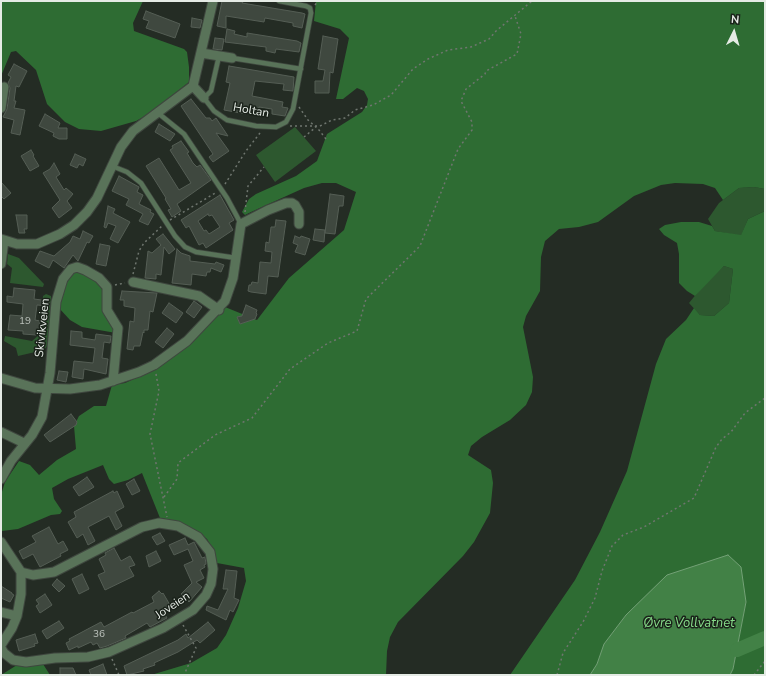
<!DOCTYPE html>
<html>
<head>
<meta charset="utf-8">
<style>
	body { margin:0 }
	#map { position:relative; width:766px; height:676px; overflow:hidden; background:#242c24; font-family:"Nunito Sans",sans-serif }
	canvas { display:block }
	.frame { position:absolute; inset:0; border:2px solid #e5ebe5; pointer-events:none }
	.north { position:absolute; left:714px; top:12px; width:40px; height:40px; -webkit-text-stroke:3px #1a221a; paint-order:stroke; rotate:5deg; font-size:11px; font-weight:700; line-height:16px; text-align:center; color:#e5ebe5 }
	.north::after { content:''; display:block; margin:auto; width:14px; height:18px; background:#e5ebe5; clip-path:polygon(50% 0,100% 100%,50% 72%,0 100%) }
</style>
</head>
<body>
<div id="map">
<canvas width="766" height="676"></canvas>
<div class="frame"></div>
<div class="north">N</div>
</div>
<script>
const c = document.querySelector('canvas').getContext('2d');
c.lineJoin = 'round';
function paint(path, color) { c.fillStyle = color; c.fill(path, 'evenodd'); }
const poly = rows => new Path2D(rows.map(r => 'M' + r).join(''));
function trace(path, color, width, dash) { c.strokeStyle = color; c.lineWidth = width; c.lineCap = dash ? 'butt' : 'round'; c.setLineDash(dash || []); c.stroke(path); }
function write(font, color, halo, rows, align = 'center') {
  c.font = font + ' "Nunito Sans",sans-serif'; c.lineWidth = 3; c.setLineDash([]); c.textBaseline = 'middle'; c.strokeStyle = halo; c.fillStyle = color; for (const [text, x, y, turn = 0] of rows) {
    c.save(); c.translate(x, y); c.rotate((+turn || 0) * Math.PI / 180); c.textAlign = isNaN(turn) ? turn : align; if (halo) c.strokeText(text, 0, 0); c.fillText(text, 0, 0); c.restore();
  }
}
paint(poly([
	[295,127,316,151,275,182,256,155],
	[754,187,765,189,765,211,748,219,741,236,715,231,708,219,719,203,739,188],
	[8,254,19,258,44,284,43,287,10,283,12,268,7,264],
	[724,266,733,269,729,303,714,316,700,315,689,303,702,287],
	[46,294,51,296,51,298,47,346,44,350,18,356,16,348,4,341,5,336,32,341,40,334,42,328,43,296]
]), '#2d582f');
paint(poly([
	[1,1,143,1,133,23,134,31,184,49,187,52,189,67,189,82,149,114,136,121,101,131,79,129,65,122,47,104,36,70,16,51,11,52,1,76],
	[316,1,765,1,765,189,754,187,739,188,723,200,715,188,703,184,675,183,661,185,634,196,598,222,579,227,559,229,545,241,541,257,540,291,526,316,523,327,533,377,532,392,526,405,510,420,482,437,471,446,468,455,491,470,493,483,490,513,474,542,463,556,398,622,390,637,387,651,386,675,151,675,191,663,217,648,226,635,238,608,246,581,244,568,217,563,214,552,207,539,195,530,176,521,160,518,142,473,128,480,114,484,109,479,103,465,68,479,52,488,54,499,62,511,60,514,51,515,18,529,2,531,1,529,1,495,5,482,19,461,30,465,39,475,57,460,76,449,74,426,79,416,94,406,106,406,112,385,125,383,147,373,200,333,225,307,257,320,289,278,344,230,356,192,336,183,322,183,304,188,251,212,245,215,242,212,249,199,256,194,296,176,317,161,327,134,362,112,367,105,368,99,364,91,357,88,343,99,336,99,349,38,340,29,314,21],
	[765,211,765,675,730,675,733,669,746,602,626,615,604,644,597,664,590,675,510,675,575,580,600,532,627,471,656,364,666,339,686,320,694,308,700,315,714,316,729,303,733,269,724,266,695,296,687,291,679,283,679,254,677,243,664,235,659,229,665,225,681,222,699,222,712,226,715,231,741,235,748,219],
	[71,271,86,272,102,286,116,333,82,327,70,320,59,308,64,281],
	[43,664,50,675,1,675,17,665]
]), '#2e6c33');
const water = poly([
	[728,555,741,567,746,602,733,669,730,675,590,675,597,664,604,644,626,615,667,575,728,555]
]);
paint(water, '#428146');
trace(water, '#73a176', 1);
trace(poly([
	[737,650,765,638]
]), '#428146', 14);
const building = poly([
	[222,1,237,1,243,2,242,3,302,13,305,14,302,28,293,26,293,23,265,18,264,22,226,16,226,28,217,26,222,1],
	[146,11,180,24,175,38,146,28,149,21,143,19,146,11],
	[192,18,202,20,200,28,191,27,192,18],
	[227,29,235,31,234,34,247,37,247,33,297,41,301,43,299,52,276,49,275,53,266,51,266,47,225,42,227,29],
	[323,36,338,39,333,73,330,72,329,93,315,93,315,81,323,81,325,70,318,69,323,36],
	[215,38,224,39,222,50,213,49,215,38],
	[14,64,27,71,19,87,16,86,14,101,16,101,14,108,25,110,20,135,11,133,14,120,3,117,7,109,10,88,8,83,11,77,8,75,14,64],
	[229,66,294,77,293,91,283,90,284,84,255,81,252,96,283,102,282,107,288,108,285,116,272,114,272,109,259,107,259,110,247,108,246,114,224,110,230,83,226,82,229,66],
	[191,99,206,118,210,118,212,121,216,118,228,136,216,133,229,151,213,162,209,157,213,154,181,106,191,99],
	[45,114,60,123,58,128,67,128,67,139,59,139,53,136,54,133,39,126,45,114],
	[159,124,175,134,170,141,155,132,159,124],
	[181,141,189,152,187,153,193,163,197,167,200,165,211,180,177,204,181,211,172,217,168,210,171,209,165,199,166,198,146,166,159,158,179,190,191,183,170,150,173,148,172,146,181,141],
	[31,150,34,155,33,156,39,166,30,171,21,156,31,150],
	[75,154,86,159,83,166,79,164,77,168,70,165,75,154],
	[54,163,60,174,56,177,64,190,66,188,73,194,67,201,72,208,59,218,52,208,60,200,43,173,50,169,54,163],
	[119,176,139,187,137,192,143,195,139,204,151,210,150,212,154,214,148,225,139,221,143,214,126,205,129,199,112,191,119,176],
	[1,182,11,193,4,199,1,196,1,182],
	[330,194,344,196,343,206,339,206,335,234,325,233,330,194],
	[220,195,234,220,229,223,233,230,206,248,203,243,199,245,189,226,186,228,181,220,220,195],
	[208,214,209,216,212,215,220,227,209,234,206,230,204,231,198,221,208,214],
	[108,206,115,209,113,213,130,222,118,243,110,239,116,226,108,223,106,228,104,227,108,206],
	[16,215,27,215,27,229,24,229,25,233,19,233,16,215],
	[276,220,286,221,278,277,268,276,266,294,251,292,248,291,249,285,251,285,252,282,258,283,260,262,271,263,272,252,265,251,266,242,269,243,271,227,275,227,276,220],
	[315,229,325,230,324,242,313,240,315,229],
	[83,231,93,236,89,243,87,242,78,261,73,255,64,268,53,260,49,268,35,261,40,251,54,256,70,242,73,236,80,239,83,231],
	[163,234,175,249,169,254,164,247,161,275,156,274,156,279,145,278,148,251,152,253,161,245,156,239,163,234],
	[295,236,300,238,301,236,310,239,305,255,295,252,298,245,293,243,295,236],
	[100,244,110,246,106,266,96,264,100,244],
	[177,249,181,253,190,256,190,261,215,264,216,262,224,265,221,272,211,268,210,272,207,272,206,276,192,274,191,285,172,283,177,249],
	[14,288,35,290,34,299,49,301,49,306,37,305,35,320,40,321,39,332,36,332,36,335,23,334,23,331,8,330,10,315,22,316,23,304,7,302,7,296,13,297,14,288],
	[122,291,157,293,153,312,150,311,148,330,144,330,144,333,143,332,140,346,134,346,133,350,127,349,130,321,134,322,135,308,124,306,124,300,120,300,122,291],
	[194,301,202,307,194,318,186,312,194,301],
	[169,303,183,313,176,323,162,313,169,303],
	[246,305,257,310,256,313,257,314,255,319,240,324,237,317,242,316,246,305],
	[167,328,174,334,163,348,155,342,167,328],
	[71,331,82,332,82,338,95,340,96,334,111,336,110,343,104,342,102,358,108,359,106,374,84,369,83,379,72,377,74,361,93,363,95,348,70,345,71,331],
	[59,371,68,372,66,382,57,380,59,371],
	[71,414,77,422,76,425,50,442,44,435,71,414],
	[87,477,94,487,79,496,73,487,87,477],
	[134,479,140,491,132,495,126,484,134,479],
	[113,491,114,493,117,491,124,507,115,512,122,526,116,530,109,516,88,527,95,541,88,545,83,534,77,538,68,522,76,517,74,512,113,491],
	[49,527,58,544,63,541,68,550,60,554,61,556,40,567,33,554,23,559,19,551,36,542,32,536,49,527],
	[160,533,165,541,157,545,152,537,160,533],
	[185,538,188,545,194,542,202,558,205,557,206,564,204,565,205,567,200,570,204,578,196,582,202,587,189,602,181,594,192,583,184,565,193,561,188,549,174,555,169,545,185,538],
	[114,548,121,561,130,556,135,565,129,567,134,576,105,590,98,575,105,572,99,559,106,555,105,553,114,548],
	[156,551,161,561,149,567,146,556,156,551],
	[226,570,237,571,234,598,239,600,233,612,230,610,226,620,206,610,207,606,218,610,228,589,223,589,226,570],
	[82,574,89,589,79,594,72,579,82,574],
	[57,579,65,586,59,592,52,585,57,579],
	[1,586,12,593,12,594,14,595,10,602,1,598,1,586],
	[159,591,162,594,163,593,170,605,163,611,167,618,150,627,147,623,125,636,126,638,107,646,100,648,97,643,93,645,91,642,78,648,78,646,69,650,66,643,70,641,69,639,101,622,104,627,132,612,133,613,154,602,152,597,159,591],
	[45,594,52,605,40,613,36,606,39,604,36,600,45,594],
	[59,621,64,628,47,639,42,631,59,621],
	[208,622,215,630,200,643,197,640,178,652,154,663,155,665,143,669,144,671,127,675,124,666,178,640,186,634,188,638,208,622],
	[35,634,38,643,34,644,35,646,19,651,16,640,35,634],
	[103,664,107,675,91,675,89,670,103,664],
	[60,668,73,668,76,675,60,675,60,668]
]);
paint(building, '#3f483f');
trace(building, '#555e55', 1);
const lane = poly([
	[219,56,211,91,204,98,214,111,227,120,256,126,276,127,286,122,293,109,311,13,310,8,306,6,279,1],
	[232,58,301,69],
	[158,113,184,134,227,198,241,224],
	[112,166,127,172,141,183,175,236,185,247,196,252,236,258]
]);
const street = poly([
	[201,53,232,58],
	[193,86,204,98],
	[1,108,4,87],
	[1,239,17,244,37,244,60,234,74,225,87,212,97,198,121,147,133,131,193,86,213,1],
	[1,264,4,240],
	[133,282,199,296,219,310],
	[1,378,35,388,70,389,100,385,139,372,154,365,187,341,225,301,233,278,241,224,268,210,286,203,292,203,295,205,299,212,299,224],
	[1,432,24,443],
	[1,479,11,461,32,435,42,417,50,373,56,302,63,279,71,269,77,267,85,270,99,278,107,287,107,310,118,328,113,381],
	[1,542,21,572,21,594,17,616,12,628,1,645],
	[1,612,17,616],
	[1,648,4,653,13,660,26,662,55,658,88,657,109,652,163,628,193,610,206,595,211,584,213,569,210,552,198,537,178,526,159,523,142,527,54,572,33,575,21,572]
]);
trace(lane, '#3f473f', 6);
trace(street, '#3f473f', 11);
trace(poly([
	[315,5,318,1],
	[299,107,308,120,319,130,326,139],
	[290,126,320,126,332,120,345,118,355,110,373,105,391,95,413,69,428,59,448,50,471,47,489,39,496,31,532,1],
	[304,137,316,127],
	[225,184,246,151,260,133],
	[245,212,248,186,264,167],
	[170,220,217,192],
	[133,274,139,251,144,243,162,226],
	[115,285,125,283],
	[156,374,159,391,150,434,167,517],
	[164,497,177,479,178,463,215,435,252,418,290,369,328,343,357,331,366,299,420,246,458,149,472,130,472,122,461,101,466,89,485,74,486,71,517,54,521,34,515,16],
	[183,625,196,648,184,675],
	[112,659,119,675],
	[557,675,563,653,583,622,595,598,602,571,612,546,623,535,644,527,694,498,716,447,722,439,731,432,745,413,765,398],
	[754,675,765,661]
]), '#6f766f', 1.5, [2, 3]);
trace(lane, '#597359', 4.5);
trace(street, '#597359', 9);
write('10px', '#bcc2bc', null, [
	["19",25,322],
	["36",99,635]
]);
write('12px', '#e5ebe5', '#1a221a', [
	["Holtan",251,111,10],
	["Skivikveien",43,328,-84],
	["Joveien",173,606,-34]
]);
write('italic 13px', '#86db89', '#1a221a', [
	["Øvre Vollvatnet",689,624]
]);
</script>
</body>
</html>
